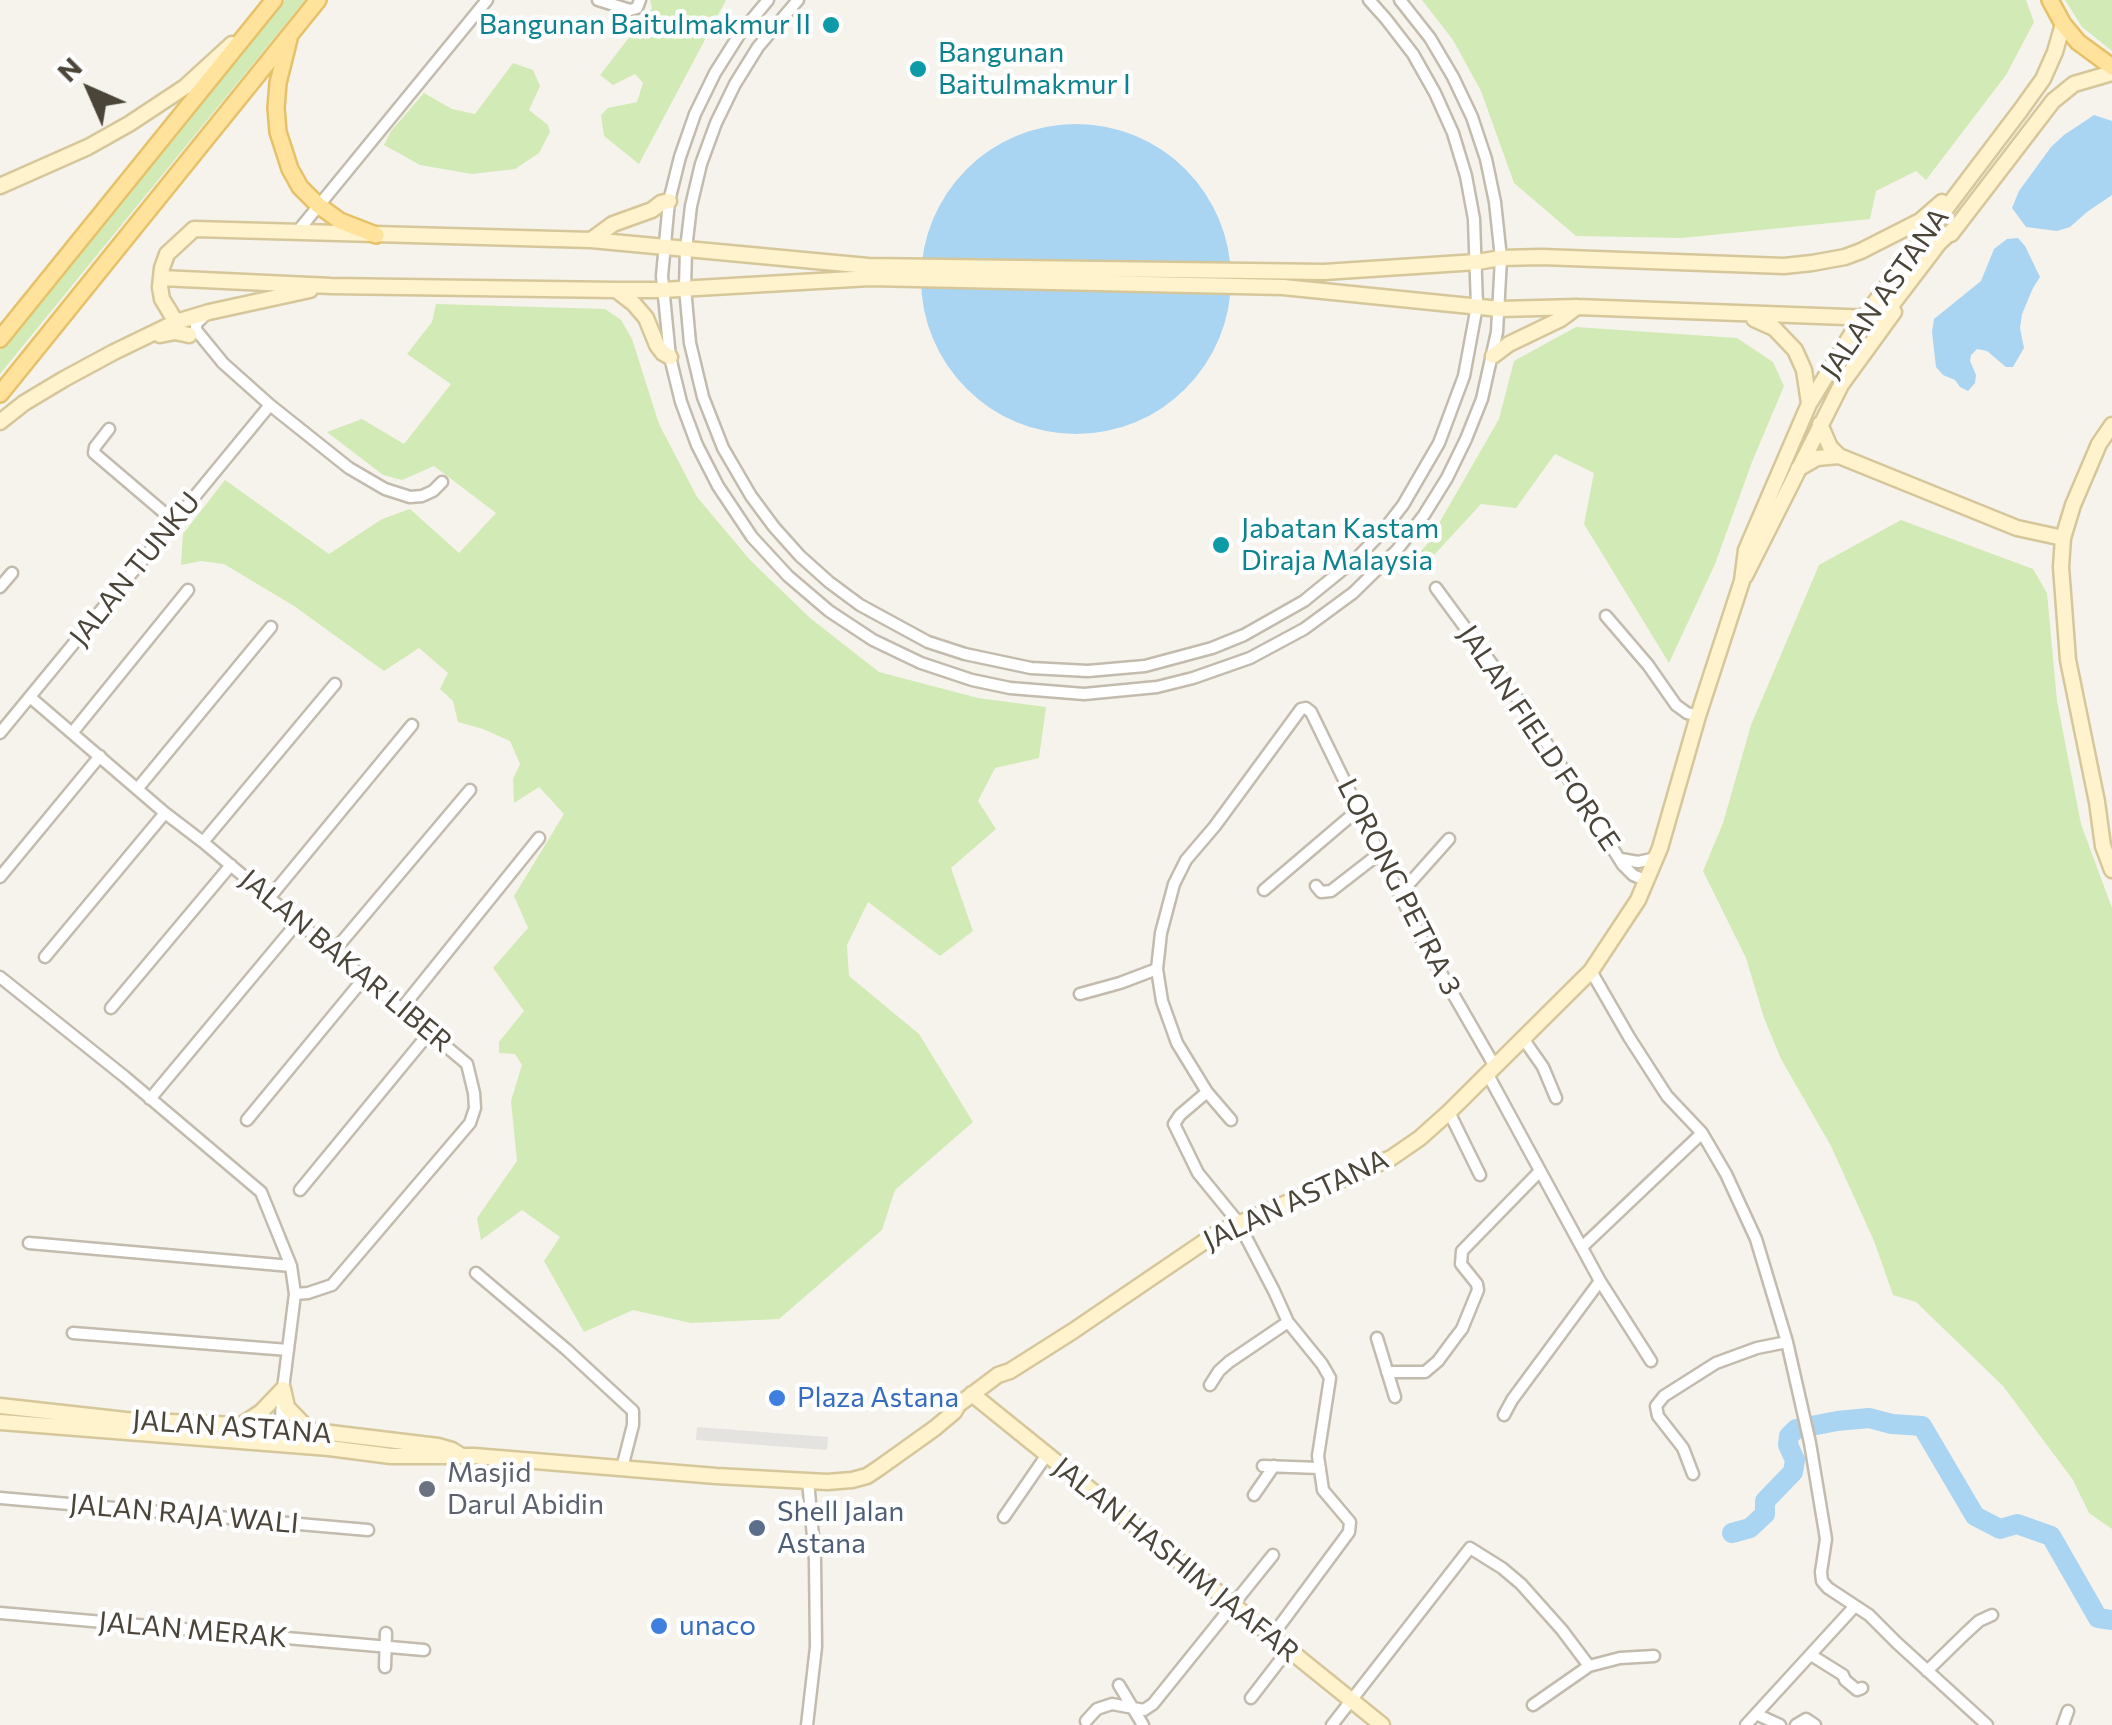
<!DOCTYPE html>
<html>
<head>
<meta charset="utf-8">
<style>
	body { margin:0 }
	#map { position:relative; width:2112px; height:1725px; overflow:hidden; background:#f6f3ec; font-family:Commissioner,sans-serif }
	canvas { display:block }
	.north { position:absolute; left:40px; top:40px; width:100px; height:100px; -webkit-text-stroke:8px #fff; paint-order:stroke; rotate:315deg; font-size:28px; font-weight:700; line-height:40px; text-align:center; color:#4b4439 }
	.north::after { content:''; display:block; margin:auto; width:35px; height:45px; background:#4b4439; clip-path:polygon(50% 0,100% 100%,50% 72%,0 100%) }
</style>
</head>
<body>
<div id="map">
<canvas width="2112" height="1725"></canvas>
<div class="north">N</div>
</div>
<script>
const c = document.querySelector('canvas').getContext('2d');
c.lineJoin = 'round';
function paint(path, color) { c.fillStyle = color; c.fill(path, 'evenodd'); }
const poly = rows => new Path2D(rows.map(r => 'M' + r).join(''));
function trace(path, color, width, dash) { c.strokeStyle = color; c.lineWidth = width; c.lineCap = dash ? 'butt' : 'round'; c.setLineDash(dash || []); c.stroke(path); }
function write(font, color, halo, rows, align = 'center') {
  c.font = font + ' Commissioner,sans-serif'; c.lineWidth = 9; c.setLineDash([]); c.textBaseline = 'middle'; c.strokeStyle = halo; c.fillStyle = color; for (const [text, x, y, turn = 0] of rows) {
    c.save(); c.translate(x, y); c.rotate((+turn || 0) * Math.PI / 180); c.textAlign = isNaN(turn) ? turn : align; if (halo) c.strokeText(text, 0, 0); c.fillText(text, 0, 0); c.restore();
  }
}
paint(poly([
	[285,0,305,0,0,374,0,350],
	[650,0,726,0,639,164,604,136,601,115,608,108,637,102,643,83,635,74,613,85,600,75,652,8],
	[1422,0,2026,0,2034,22,2006,75,1926,180,1916,171,1876,191,1870,219,1682,238,1576,236,1514,183,1481,91,1453,40],
	[2065,0,2112,0,2112,51,2082,27],
	[513,63,533,70,540,86,529,110,548,125,550,132,539,153,515,169,472,174,420,165,384,145,391,131,424,93,452,109,475,114],
	[436,304,605,309,621,320,632,339,659,424,697,497,750,560,810,618,879,672,978,698,1046,707,1039,758,995,768,978,801,996,829,951,868,973,931,940,956,868,902,847,945,849,976,919,1034,973,1122,895,1190,882,1230,779,1319,691,1323,633,1310,584,1332,544,1261,560,1237,522,1210,481,1240,477,1218,517,1161,511,1101,522,1065,515,1054,499,1053,499,1042,524,1011,493,968,528,928,514,896,564,814,539,787,514,803,513,779,520,764,510,741,483,729,458,722,453,701,440,689,448,673,419,648,384,671,294,606,224,564,201,561,181,565,183,534,225,480,329,554,382,519,410,509,459,553,496,513,434,466,402,480,383,475,327,432,362,419,404,444,451,384,407,354,432,322],
	[1576,327,1737,338,1773,362,1784,386,1752,462,1715,564,1669,663,1584,524,1594,473,1555,454,1516,508,1481,504,1422,568,1409,561,1426,546,1499,419,1514,361],
	[1901,520,2033,569,2047,593,2057,701,2081,824,2112,908,2112,1529,2089,1513,2073,1480,2003,1386,1916,1302,1893,1295,1874,1241,1831,1146,1781,1059,1764,1018,1746,958,1703,871,1723,823,1751,725,1819,565]
]), '#d2eab5');
paint(poly([
	[697,1427,828,1437,827,1450,696,1440]
]), '#e5e3e0');
paint(poly([
	[2094,115,2112,121,2112,195,2087,212,2070,227,2057,231,2026,227,2012,208,2019,191,2051,147,2064,135],
	'921 279a155 155 0 1 1 310 0a155 155 0 1 1-310 0Z',
	[2018,238,2025,246,2040,277,2033,288,2022,314,2020,328,2024,348,2013,367,2006,367,1987,351,1977,349,1971,355,1970,361,1976,375,1975,383,1968,391,1960,387,1955,380,1943,375,1936,367,1932,332,1934,319,1981,281,1994,249,2007,239]
]), '#a9d4f2');
trace(poly([
	[1732,1533,1750,1528,1765,1514,1765,1501,1793,1472,1795,1460,1788,1445,1789,1436,1796,1429,1837,1421,1869,1418,1892,1424,1922,1426,1975,1516,2000,1529,2017,1524,2051,1536,2098,1618,2112,1620]
]), '#a9d4f2', 20);
const street = poly([
	[598,0,630,10,637,8,640,0],
	[768,0,739,35,715,73,695,114,680,157,669,201,662,276,670,357,681,402,697,445,718,486,752,537,788,576,829,611,873,640,921,663,972,680,1010,688,1084,694,1157,687,1193,678,1250,658,1304,629,1353,593,1397,550,1424,515,1447,478,1466,439,1482,399,1497,332,1501,258,1495,202,1486,159,1472,117,1453,77,1430,38,1400,0],
	[798,0,758,47,735,84,716,123,701,164,691,206,686,249,685,288,690,343,703,397,723,448,751,496,774,527,800,556,829,582,860,605,928,642,965,654,1031,668,1088,671,1145,666,1212,648,1244,635,1304,601,1358,557,1382,532,1403,505,1439,443,1464,376,1477,306,1474,219,1466,176,1453,133,1435,93,1413,54,1386,19,1369,0],
	[298,231,487,0],
	[204,316,196,324,196,330,223,363,270,405,349,468,385,489,410,497,422,496,433,491,442,482],
	[109,429,95,447,94,453,175,522],
	[0,587,12,573],
	[1436,588,1525,709,1623,865,1633,875,1647,881],
	[1606,616,1648,665,1676,705,1687,713,1698,716],
	[30,697,165,813,203,842,467,1064,474,1093,475,1108,470,1123,332,1285,308,1293,295,1294],
	[0,733,270,405],
	[72,733,188,590],
	[138,788,271,627],
	[203,842,335,684],
	[1621,859,1638,862,1656,858],
	[0,877,100,756],
	[1316,886,1321,892,1331,891,1380,853],
	[1264,890,1359,809],
	[1400,894,1449,839],
	[270,897,412,725],
	[334,951,470,790],
	[45,957,165,813],
	[1157,969,1161,933,1174,884,1186,860,1215,826,1301,709,1306,708,1311,712,1422,940,1494,1065],
	[1591,971,1629,1037,1667,1096,1702,1133,1726,1174,1756,1239,1787,1342,1810,1443,1826,1539,1821,1572,1822,1581,1828,1588,1869,1615,1897,1643,1987,1725],
	[0,977,125,1077,261,1192,291,1266,295,1294,283,1389,279,1445],
	[1080,994,1120,983,1157,969,1162,1001,1177,1043,1207,1092,1180,1115,1174,1124,1198,1173,1238,1222,1274,1291,1288,1322,1322,1364,1330,1378,1318,1456,1323,1490,1350,1522,1349,1532,1272,1636],
	[111,1008,231,865],
	[402,1008,539,838],
	[1522,1037,1543,1067,1556,1098],
	[1487,1073,1600,1281,1651,1361],
	[1207,1092,1231,1120],
	[150,1099,297,923],
	[1449,1112,1480,1175],
	[247,1120,365,977],
	[300,1190,430,1032],
	[29,1243,291,1266],
	[1582,1247,1702,1133],
	[476,1273,567,1350,633,1411,633,1425,622,1468],
	[73,1333,288,1350],
	[1377,1338,1395,1397],
	[1387,1372,1425,1372,1438,1361,1455,1338,1462,1329,1478,1290,1477,1284,1461,1264,1462,1251,1539,1172],
	[1210,1385,1219,1371,1229,1362,1288,1322],
	[1504,1415,1512,1400,1600,1281],
	[1263,1466,1320,1468],
	[1693,1474,1683,1448,1658,1416,1656,1406,1664,1396,1716,1363,1757,1348,1787,1342],
	[1254,1495,1274,1466],
	[0,1498,368,1530],
	[1004,1517,1046,1456],
	[0,1613,424,1650],
	[1811,1655,1843,1675,1845,1680,1857,1690,1862,1688],
	[385,1667,386,1633],
	[1927,1671,1966,1633,1979,1621,1992,1615],
	[1119,1685,1143,1725],
	[1251,1698,1288,1650],
	[1533,1705,1589,1666,1620,1658,1654,1656],
	[1756,1714,1780,1725],
	[1086,1721,1097,1709,1112,1704,1144,1710,1153,1704,1273,1555],
	[807,1725,816,1647,815,1560,808,1480],
	[1332,1725,1470,1548,1502,1568,1521,1584,1562,1630,1589,1666],
	[1746,1725,1855,1606],
	[1796,1725,1806,1719,1815,1725],
	[2063,1725,2068,1711]
]);
const secondary = poly([
	[0,186,88,147,129,124,185,87,232,44],
	[1951,234,2053,101,2074,84,2112,73],
	[591,240,613,224,652,210,661,203,669,201],
	[161,278,331,286,616,290,662,290,870,278,1283,287,1500,309,1577,307,1873,318,1891,306,1939,243,1955,228],
	[616,290,634,304,646,318,657,345,663,353,670,357],
	[1754,319,1774,328,1795,350,1804,370,1809,403],
	[176,322,162,299,160,287,162,268,167,254,194,229,591,240,868,266,1324,272,1477,262,1501,258,1542,257,1784,266,1812,263,1845,257,1861,251,1920,221,1942,202],
	[160,335,175,332,189,335],
	[1493,356,1509,344,1561,319,1577,307],
	[0,422,24,403,64,379,114,352,176,322,209,312,310,290],
	[1820,424,1830,447,1839,456,2017,528,2063,538],
	[2112,425,2099,444,2073,505,2063,538,2061,567,2068,660,2097,802,2103,846,2112,870],
	[1798,469,1817,458,1839,456],
	[1745,576,1841,385,1894,312],
	[283,1389,287,1407,308,1429],
	[972,1394,1382,1725],
	[0,1406,126,1420,281,1427,438,1446,452,1450,460,1455],
	[0,1422,329,1448,391,1456,474,1456,716,1476,827,1482,852,1480,867,1476,879,1468,935,1428,954,1412,958,1405,998,1375,1010,1371,1073,1331,1217,1233,1391,1158,1420,1138,1449,1112,1591,971,1638,900,1660,848,1698,716,1742,581,1746,550,1809,404,1854,330,2020,111,2043,79,2055,52,2063,24],
	[243,1424,261,1412,283,1389]
]);
const primary = poly([
	[2050,0,2063,24,2078,42,2112,67],
	[289,39,278,83,276,108,278,132,290,169,300,187,318,205,340,221,376,235],
	[0,339,274,0],
	[0,394,318,0]
]);
trace(street, '#c2bbae', 15);
trace(secondary, '#d6c79b', 19);
trace(primary, '#e6c16a', 20);
trace(street, '#fff', 10);
trace(secondary, '#fff3cd', 14);
trace(primary, '#ffe39c', 15);
for (const [x, y, r, color] of [
	[831,25,10,"#0f9aa8"],
	[918,69,10,"#0f9aa8"],
	[1221,545,10,"#0f9aa8"],
	[777,1398,10,"#3f7fe0"],
	[427,1489,10,"#6b7280"],
	[757,1528,10,"#5c6f8a"],
	[659,1626,10,"#3f7fe0"]
]) { const dot = new Path2D(); dot.arc(x, y, r, 0, 2 * Math.PI); c.fillStyle = color; c.fill(dot); trace(dot, '#fff', 4); }
write('28px', '#0d838f', '#fff', [
	["Bangunan Baitulmakmur II",811,25,"right"],
	["Bangunan",938,53],
	["Baitulmakmur I",938,85],
	["Jabatan Kastam",1241,529],
	["Diraja Malaysia",1241,561]
], 'left');
write('28px', '#4b4439', '#fff', [
	["JALAN ASTANA",1885,293,-55],
	["JALAN TUNKU",135,569,-51],
	["JALAN FIELD FORCE",1539,738,56],
	["LORONG PETRA 3",1399,887,63],
	["JALAN BAKAR LIBER",346,961,40],
	["JALAN ASTANA",1296,1200,-25],
	["JALAN ASTANA",232,1427,4],
	["JALAN RAJA WALI",184,1514,5],
	["JALAN HASHIM JAAFAR",1176,1560,39],
	["JALAN MERAK",193,1630,5]
]);
write('28px', '#366cbe', '#fff', [
	["Plaza Astana",797,1398],
	["unaco",679,1626]
], 'left');
write('28px', '#5b616d', '#fff', [
	["Masjid",447,1473],
	["Darul Abidin",447,1505]
], 'left');
write('28px', '#4e5e75', '#fff', [
	["Shell Jalan",777,1512],
	["Astana",777,1544]
], 'left');
</script>
</body>
</html>
